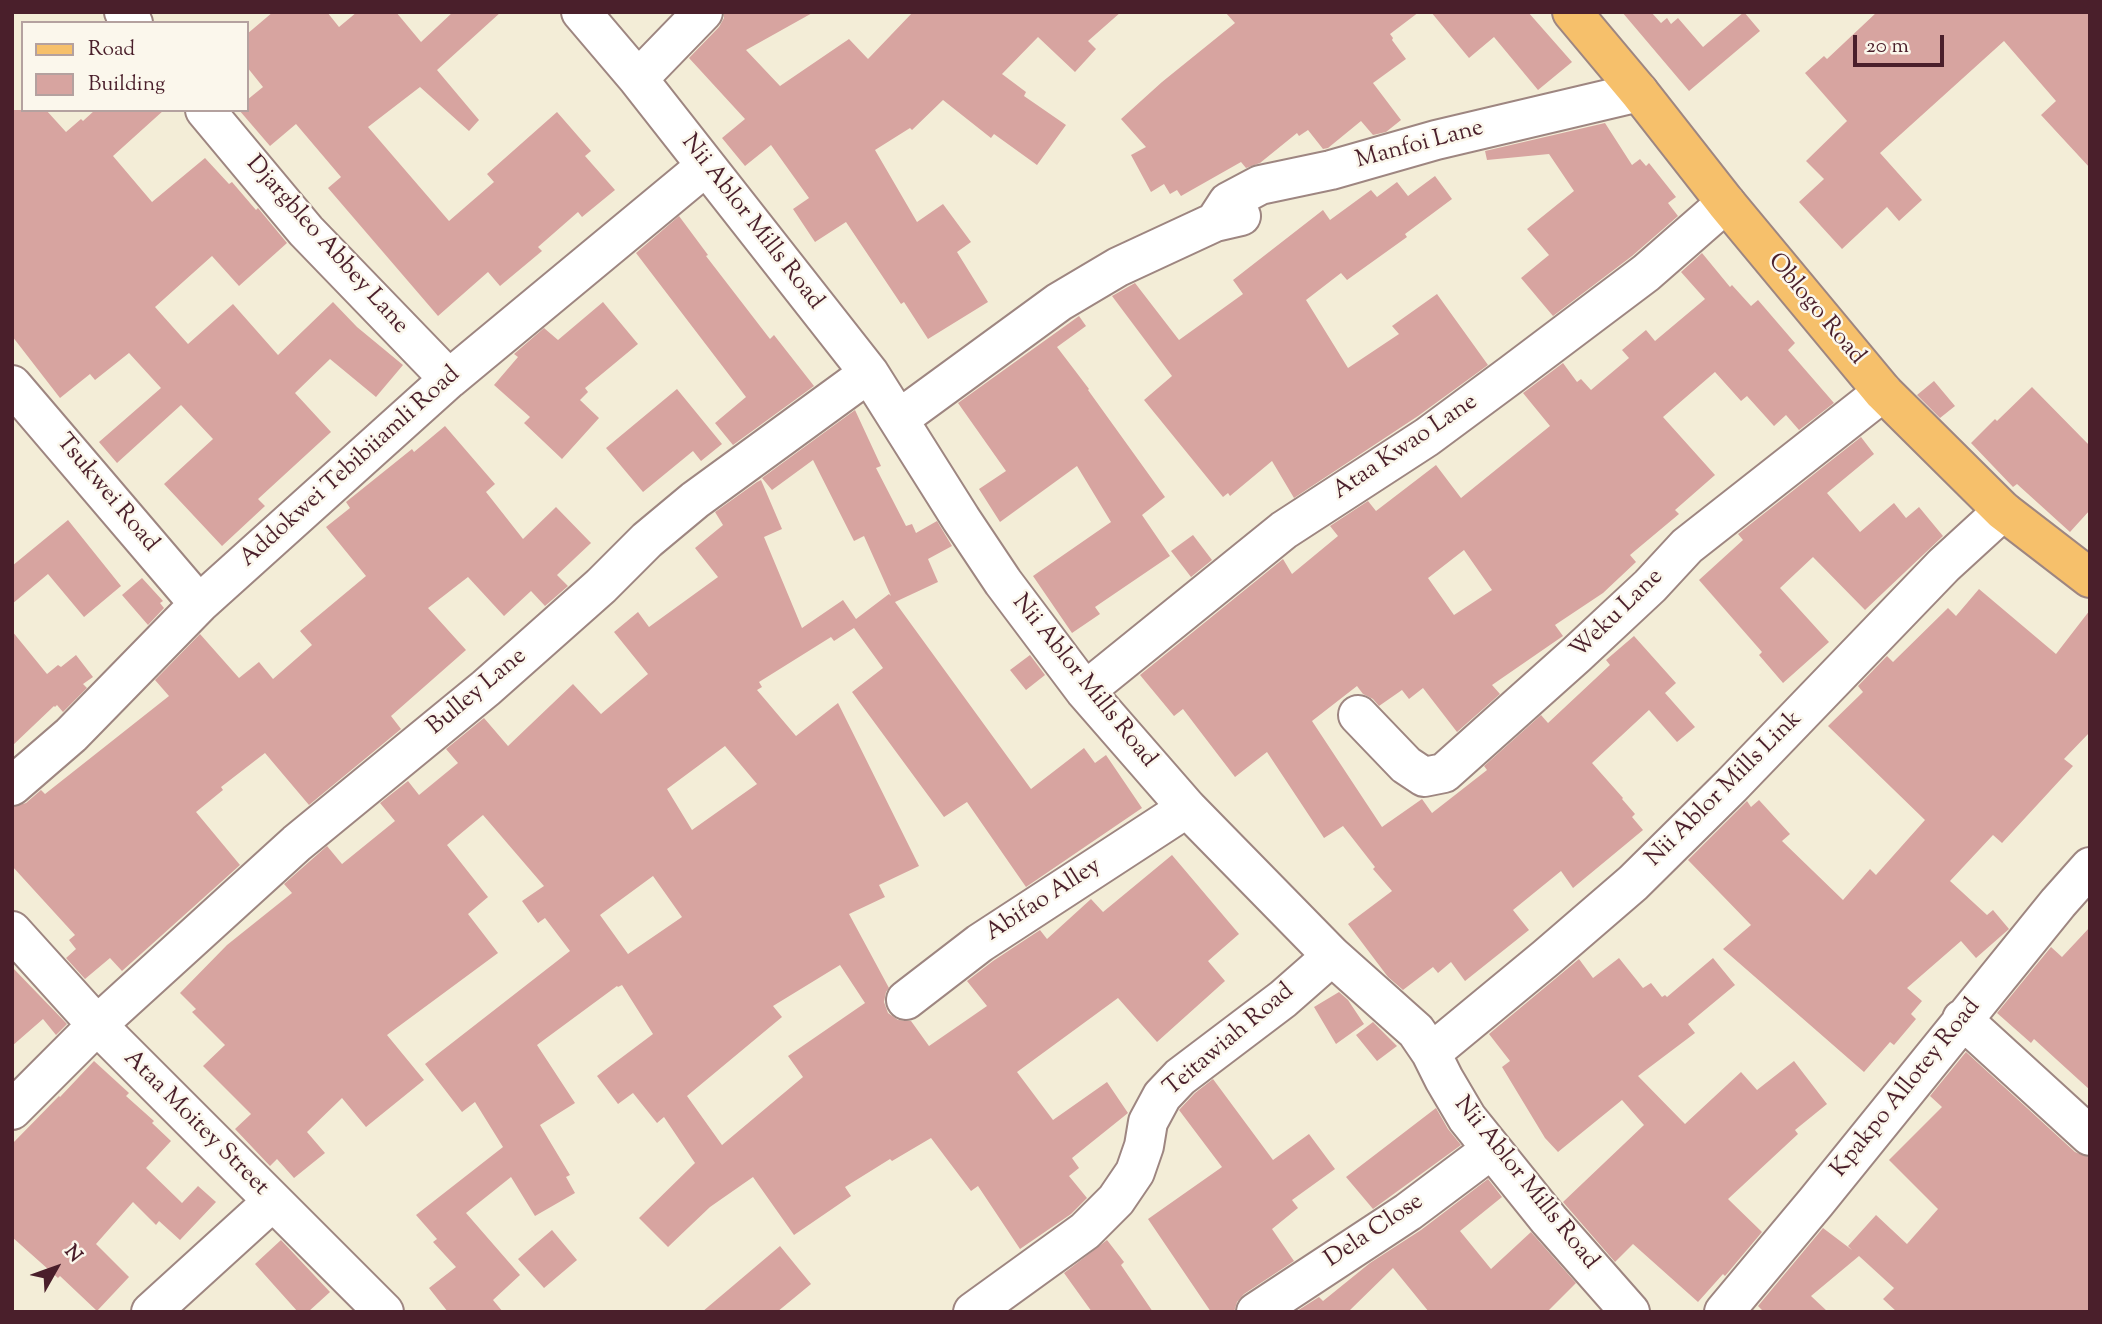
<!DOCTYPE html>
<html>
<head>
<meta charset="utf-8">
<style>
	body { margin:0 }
	#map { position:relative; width:2102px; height:1324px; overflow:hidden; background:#f3edd7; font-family:"Sorts Mill Goudy",serif }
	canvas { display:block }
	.frame { position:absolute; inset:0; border:14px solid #4a1f2b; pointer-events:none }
	.legend { position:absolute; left:21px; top:21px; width:228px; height:91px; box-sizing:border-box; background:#fbf7ec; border:2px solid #b4a19f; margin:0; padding:9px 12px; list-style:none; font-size:21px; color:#4a1f2b }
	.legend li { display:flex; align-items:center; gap:14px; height:35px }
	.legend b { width:35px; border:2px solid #b4a19f }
	.north { position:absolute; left:21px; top:1233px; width:70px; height:70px; -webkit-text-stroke:5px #fbf7ec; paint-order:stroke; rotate:50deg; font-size:19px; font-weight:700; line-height:28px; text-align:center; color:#4a1f2b }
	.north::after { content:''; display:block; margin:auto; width:24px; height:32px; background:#4a1f2b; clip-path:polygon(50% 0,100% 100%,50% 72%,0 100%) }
	.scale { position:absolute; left:1853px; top:35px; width:91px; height:32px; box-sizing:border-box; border:4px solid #4a1f2b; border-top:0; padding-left:9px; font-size:21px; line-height:24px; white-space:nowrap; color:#4a1f2b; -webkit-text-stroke:5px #fbf7ec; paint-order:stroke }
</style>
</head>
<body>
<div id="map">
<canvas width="2102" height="1324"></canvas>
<div class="frame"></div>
<ul class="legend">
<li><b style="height:9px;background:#f6c06b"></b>Road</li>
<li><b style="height:19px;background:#d7a4a0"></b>Building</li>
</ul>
<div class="north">N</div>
<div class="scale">20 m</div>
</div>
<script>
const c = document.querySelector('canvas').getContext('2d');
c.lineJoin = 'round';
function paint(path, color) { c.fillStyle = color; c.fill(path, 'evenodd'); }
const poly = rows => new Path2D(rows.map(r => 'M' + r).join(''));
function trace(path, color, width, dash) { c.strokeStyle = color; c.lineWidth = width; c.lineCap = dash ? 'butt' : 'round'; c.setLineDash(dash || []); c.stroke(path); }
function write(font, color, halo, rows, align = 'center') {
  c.font = font + ' "Sorts Mill Goudy",serif'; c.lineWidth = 5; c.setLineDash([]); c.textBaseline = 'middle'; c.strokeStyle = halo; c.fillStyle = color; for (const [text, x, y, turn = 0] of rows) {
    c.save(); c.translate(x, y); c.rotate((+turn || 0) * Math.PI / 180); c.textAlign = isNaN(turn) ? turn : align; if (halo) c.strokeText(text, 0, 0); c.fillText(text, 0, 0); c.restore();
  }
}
paint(poly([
	[273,12,327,12,339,27,357,12,396,12,421,42,453,12,501,12,437,70,479,120,469,131,420,87,368,127,449,221,494,182,487,174,557,112,591,151,585,156,615,190,582,217,578,212,538,247,542,251,500,286,488,272,438,316,328,188,341,177,296,124,270,146,239,110,247,110,247,100,263,87,247,67,247,34],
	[724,12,814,12,746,50,780,86,849,39,868,59,913,12,1121,12,1088,41,1096,49,1075,72,1038,37,1002,74,1026,92,1024,96,1066,125,1037,165,994,134,991,138,943,100,912,130,910,128,875,150,917,222,943,204,971,242,957,252,988,302,928,339,904,302,901,304,846,222,815,242,793,209,809,198,771,145,745,166,722,138,745,119,689,58,719,27,724,18],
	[1225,12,1419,12,1390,34,1393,38,1392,40,1406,59,1373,83,1401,120,1386,132,1373,135,1361,121,1328,148,1323,149,1308,130,1299,136,1297,133,1260,163,1246,168,1241,162,1181,196,1177,190,1170,194,1164,184,1151,192,1131,155,1146,147,1121,119,1162,82,1235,23],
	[1431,12,1528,12,1572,62,1538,90,1494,37,1469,58],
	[1622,12,1651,12,1661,23,1667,18,1671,24,1678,18,1703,47,1744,12,1760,31,1689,91],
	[1877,12,2090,12,2090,168,2041,115,2056,101,2004,41,1880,153,1922,200,1899,221,1887,207,1842,249,1799,202,1824,179,1806,161,1847,121,1805,73,1824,56,1827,59],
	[12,110,46,110,66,132,81,119,83,121,95,110,164,110,113,156,152,202,205,158,229,184,232,182,256,210,258,208,287,243,239,286,212,256,155,307,188,344,233,304,278,355,333,302,357,327,403,365,376,397,330,359,295,393,331,432,258,499,265,506,222,546,164,484,213,439,181,405,117,463,99,442,161,388,129,353,95,380,90,374,60,398,12,336],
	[1605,123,1632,165,1640,159,1646,166,1649,163,1676,197,1668,203,1678,216,1632,256,1553,316,1521,278,1549,255,1527,229,1574,191,1549,154,1487,160,1485,151],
	[1435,176,1452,199,1405,234,1407,237,1347,280,1341,273,1306,300,1348,368,1399,334,1392,326,1437,294,1488,365,1418,416,1294,498,1272,461,1230,496,1228,493,1223,497,1144,400,1172,376,1112,296,1135,283,1179,340,1243,294,1233,280,1323,210,1330,220,1371,190,1377,197,1397,182,1408,196],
	[679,216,708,255,706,256,770,339,774,335,814,386,733,445,715,423,746,397,636,253],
	[1702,253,1730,287,1732,285,1751,306,1758,300,1795,343,1788,350,1834,403,1799,430,1786,415,1774,426,1747,396,1741,401,1715,372,1663,417,1715,475,1675,510,1679,514,1630,555,1636,562,1603,593,1555,625,1563,636,1492,685,1500,694,1457,732,1423,688,1409,699,1402,690,1379,706,1373,699,1363,694,1357,686,1312,721,1382,827,1422,799,1432,813,1487,770,1484,766,1541,715,1548,723,1610,665,1606,660,1634,636,1676,683,1665,693,1695,727,1677,742,1649,710,1592,763,1623,798,1622,799,1635,814,1632,817,1643,830,1573,888,1561,871,1513,910,1529,930,1465,981,1451,962,1438,973,1433,967,1403,990,1388,977,1348,924,1392,891,1373,869,1375,867,1343,826,1324,838,1267,752,1235,777,1183,709,1174,716,1140,675,1283,559,1292,574,1338,536,1330,526,1368,501,1376,511,1436,465,1461,498,1550,426,1523,393,1563,363,1577,382,1581,379,1591,390,1629,358,1622,350,1646,330,1655,341,1705,299,1681,272],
	[1464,550,1492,590,1454,615,1428,578],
	[603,302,638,344,585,388,588,392,580,400,599,418,562,459,524,423,530,417,494,385,518,357,514,354,544,328,558,340],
	[1079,316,1086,326,1057,347,1089,389,1088,390,1165,497,1142,515,1170,556,1095,607,1100,614,1072,633,1033,576,1111,522,1077,466,1000,522,979,489,1006,471,958,403],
	[1934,381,1955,406,1940,418,1917,395],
	[2032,387,2090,446,2090,510,2070,532,2017,484,2013,487,1971,443,1995,419,1997,421],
	[677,389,722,444,701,461,693,451,643,492,606,448],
	[855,410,881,466,876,468,906,526,912,524,916,533,937,521,952,546,928,559,938,582,895,602,1031,789,1084,748,1095,763,1106,755,1142,808,1026,887,967,802,944,817,852,692,883,668,854,628,834,641,831,637,759,682,762,687,757,690,796,736,838,703,919,866,879,885,885,897,849,914,889,988,886,992,884,1002,888,1013,898,1020,911,1021,929,1046,987,1006,967,981,993,961,1040,930,1047,939,1091,899,1103,912,1172,855,1239,934,1208,961,1225,981,1157,1042,1118,998,1017,1072,1053,1120,1107,1082,1128,1113,1072,1158,1079,1168,1069,1176,1087,1198,1071,1214,1020,1249,978,1186,971,1191,931,1138,892,1161,890,1159,845,1187,851,1196,794,1235,753,1177,710,1207,668,1247,639,1218,695,1163,664,1117,657,1123,633,1093,618,1104,597,1076,653,1034,622,985,618,987,617,986,537,1045,575,1103,540,1125,570,1175,566,1177,575,1193,535,1216,511,1177,466,1213,520,1275,493,1300,503,1312,448,1312,429,1288,456,1267,433,1242,437,1239,416,1215,503,1147,475,1102,462,1112,425,1064,570,951,545,918,538,923,522,901,544,886,483,815,447,845,488,897,468,914,498,953,387,1035,424,1080,366,1127,342,1098,307,1132,325,1153,294,1178,277,1159,270,1166,235,1129,251,1114,203,1066,225,1045,192,1012,196,1009,180,993,227,945,292,893,284,884,327,846,342,864,395,821,380,803,408,781,419,795,458,763,446,749,484,718,508,746,573,684,601,714,648,674,614,632,638,612,649,627,718,577,695,548,723,525,715,512,757,482,761,480,782,529,764,537,802,628,843,600,856,619,889,594,891,596,864,536,854,541,813,460,772,490,762,478],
	[725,746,757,784,692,830,667,789],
	[653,876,682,917,628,954,600,915],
	[840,965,865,1003,788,1056,803,1077,722,1145,687,1096,782,1017,773,1006],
	[445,426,495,484,486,492,523,539,556,507,591,543,557,575,568,586,545,606,531,591,504,616,468,577,428,608,466,650,391,716,401,729,309,805,265,753,221,787,223,790,196,812,240,865,122,971,110,958,85,979,66,958,76,949,69,940,75,935,12,866,12,807,26,803,41,790,45,794,169,696,155,680,200,634,239,678,259,662,273,679,312,645,300,631,366,576,326,527,350,508,346,502,412,449,414,452],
	[1861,437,1874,454,1827,493,1860,532,1894,503,1906,518,1919,507,1943,536,1865,610,1813,557,1780,588,1829,642,1783,683,1759,655,1762,652,1699,580,1743,540,1738,534],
	[68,520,121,586,84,617,48,574,12,604,12,566],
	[1193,535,1212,560,1191,577,1171,551],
	[142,578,163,601,160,603,164,608,148,625,122,595],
	[1979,589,2056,654,2090,610,2090,732,2064,759,2073,766,2002,843,1993,835,1950,881,1987,915,1993,910,2009,929,1976,958,1961,941,1907,988,1922,1001,1911,1014,1916,1019,1894,1045,1890,1042,1864,1072,1723,949,1751,925,1688,860,1747,801,1751,807,1759,800,1790,834,1782,841,1843,900,1870,869,1876,875,1925,820,1828,726,1863,692,1858,686,1887,656,1893,662,1948,608,1956,616],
	[12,631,47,674,58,665,61,667,76,655,93,677,83,684,87,688,63,712,57,705,55,707,54,706,12,746],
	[1030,655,1045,675,1026,690,1010,670],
	[2090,927,2090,1090,2034,1039,2031,1043,1997,1013,2051,947,2062,957],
	[1619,958,1643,988,1651,983,1662,997,1665,995,1667,997,1713,958,1735,985,1688,1024,1695,1033,1638,1076,1685,1124,1741,1072,1757,1090,1794,1061,1827,1104,1795,1130,1798,1134,1728,1199,1762,1232,1725,1276,1723,1274,1698,1302,1633,1244,1615,1262,1563,1202,1644,1125,1622,1100,1558,1152,1545,1138,1502,1067,1510,1061,1489,1034,1579,959,1593,978],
	[12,967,67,1024,56,1035,43,1019,12,1046],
	[1339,992,1348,1000,1364,1024,1336,1044,1314,1007],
	[1373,1022,1397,1046,1377,1061,1356,1035],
	[1966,1052,2075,1152,2090,1158,2090,1312,1897,1312,1883,1299,1894,1288,1859,1256,1811,1296,1828,1312,1764,1312,1758,1306,1823,1228,1852,1250,1848,1246,1876,1215,1907,1244,1938,1209,1889,1160,1942,1107,1930,1096],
	[94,1061,129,1093,126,1096,154,1121,152,1123,171,1141,146,1168,182,1203,198,1186,216,1202,180,1240,159,1221,156,1225,133,1202,96,1244,129,1277,97,1311,60,1276,58,1278,12,1237,12,1144,59,1096,60,1097],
	[1213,1079,1273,1160,1309,1134,1335,1169,1292,1200,1298,1208,1272,1229,1294,1261,1244,1294,1237,1302,1234,1312,1211,1312,1148,1219,1222,1167,1179,1110,1195,1093],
	[1436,1108,1448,1129,1461,1145,1373,1209,1346,1177],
	[1488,1179,1502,1197,1460,1231,1491,1269,1531,1232,1576,1283,1547,1312,1429,1312,1393,1268,1348,1312,1297,1311,1319,1297,1323,1301,1370,1263,1421,1230],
	[552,1230,577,1260,544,1288,518,1259],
	[281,1240,330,1292,308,1312,298,1312,255,1264],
	[1107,1240,1124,1262,1121,1265,1153,1312,1092,1312,1064,1273],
	[780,1246,811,1284,777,1312,702,1312]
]), '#d7a4a0');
const minor = poly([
	[124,12,133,23],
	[581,12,638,79,869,373,961,519,1003,582,1085,691,1187,808,1332,956,1416,1031,1431,1053,1444,1079,1467,1118,1549,1220,1630,1312],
	[638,79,703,12],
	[205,110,306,231,449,379],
	[1215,222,1228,202,1260,185,1331,170,1436,140,1639,92],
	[12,385,199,604],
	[899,419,1059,302,1118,267,1215,222,1241,216],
	[1085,691,1284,530,1427,437,1512,374,1646,273,1726,203],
	[1358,715,1406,765,1424,777,1444,773,1576,655,1650,586,1687,546,1883,392],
	[12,786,71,735,199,604,449,379,706,166],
	[12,931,97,1025,384,1312],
	[906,1000,980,943,1187,808],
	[1962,1019,2090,1136],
	[1431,1053,1546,958,1633,883,1731,786,1944,565,2003,511],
	[12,1110,97,1025,297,843,486,688,601,586,647,540,695,500,869,373],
	[151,1312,272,1202],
	[973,1312,1085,1231,1116,1200,1135,1172,1144,1146,1148,1122,1162,1096,1180,1077,1283,999,1332,956],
	[1256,1312,1408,1212,1492,1149],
	[1724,1312,1816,1202,2058,903,2090,867]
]);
const major = poly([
	[1572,12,1639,92,1726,203,1883,392,2003,511,2090,578]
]);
trace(minor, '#9e8681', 42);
trace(major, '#9e8681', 42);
trace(minor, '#fff', 38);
trace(major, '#f6c06b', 38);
write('24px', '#4a1f2b', '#fbf7ec', [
	["Manfoi Lane",1420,146,-15],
	["Nii Ablor Mills Road",751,223,52],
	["Djargbleo Abbey Lane",326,246,48],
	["Oblogo Road",1815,310,50],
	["Ataa Kwao Lane",1406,448,-34],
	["Addokwei Tebibiiamli Road",351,468,-42],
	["Tsukwei Road",106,494,50],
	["Weku Lane",1618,615,-44],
	["Nii Ablor Mills Road",1083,682,51],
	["Bulley Lane",478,693,-40],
	["Nii Ablor Mills Link",1725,790,-45],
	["Abifao Alley",1044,901,-33],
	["Teitawiah Road",1230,1041,-40],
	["Kpakpo Allotey Road",1907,1089,-51],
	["Ataa Moitey Street",195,1124,45],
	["Nii Ablor Mills Road",1525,1184,51],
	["Dela Close",1375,1232,-34]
]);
</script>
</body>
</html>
